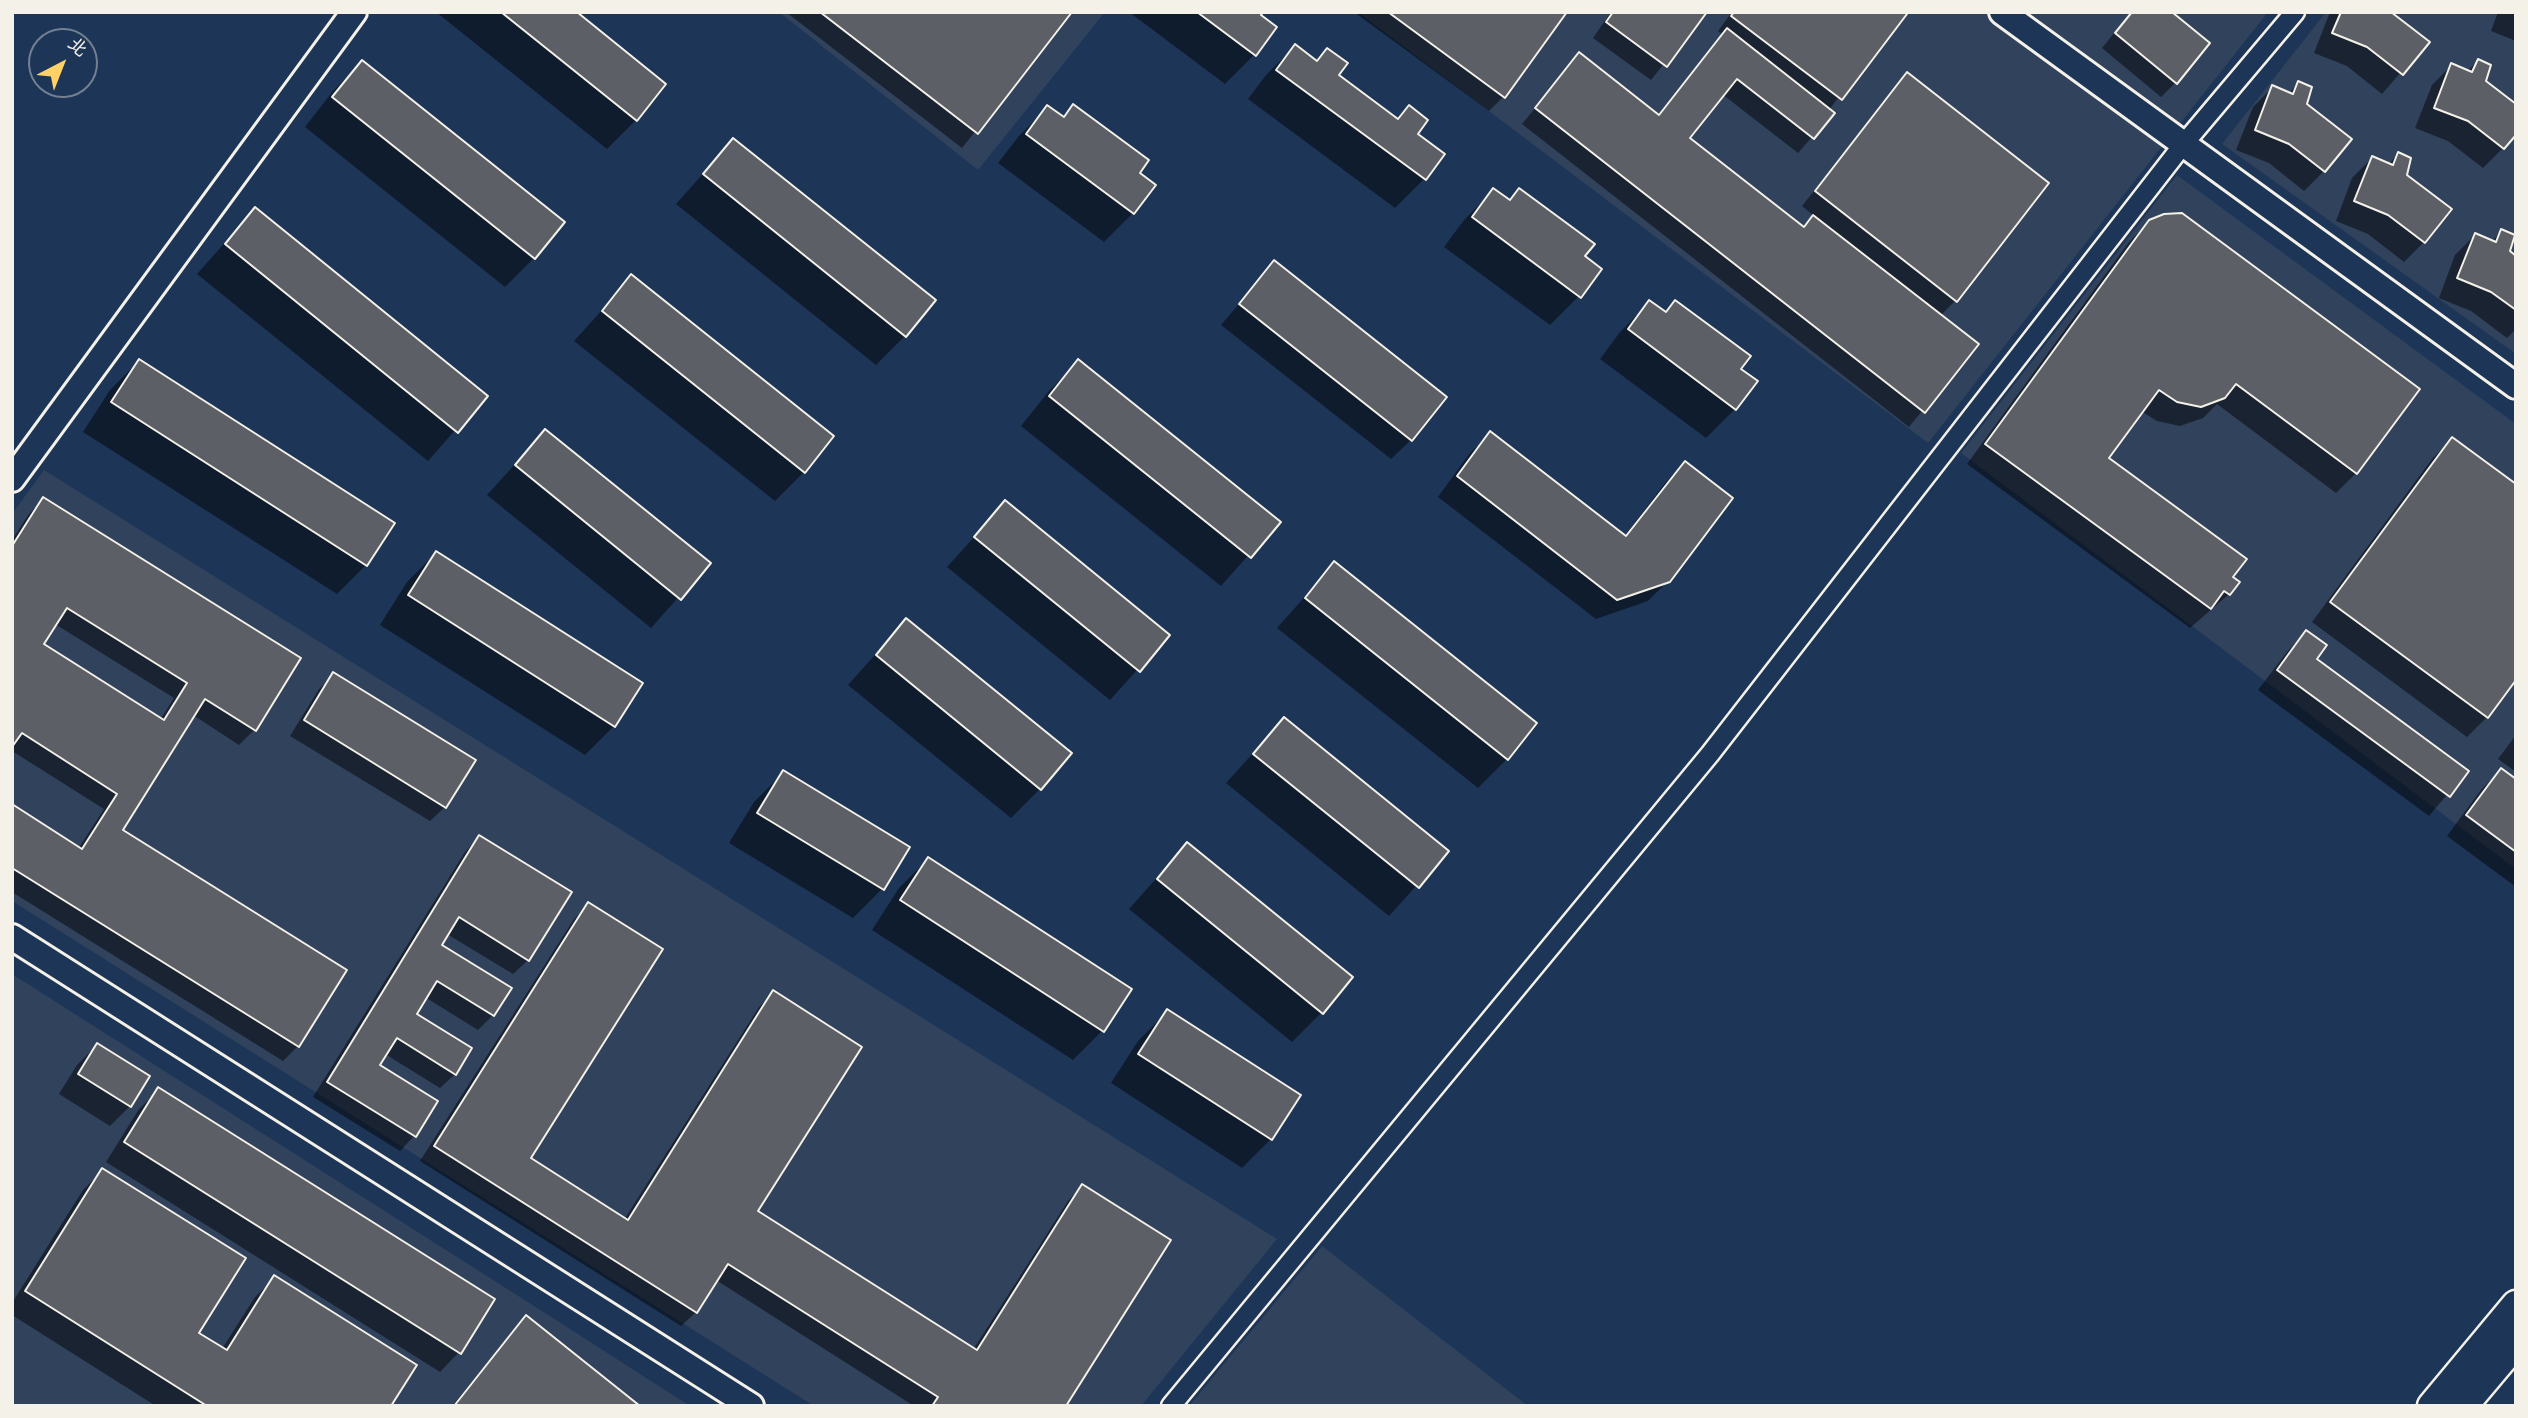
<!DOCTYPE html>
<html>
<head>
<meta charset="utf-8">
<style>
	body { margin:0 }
	#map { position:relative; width:2528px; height:1418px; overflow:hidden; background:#1d3557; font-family:"Gochi Hand","LXGW WenKai TC",sans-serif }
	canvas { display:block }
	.frame { position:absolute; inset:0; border:14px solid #f4f1e8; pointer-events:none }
	.north { position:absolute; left:28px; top:28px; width:70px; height:70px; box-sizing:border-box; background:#1d3557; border:2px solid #738091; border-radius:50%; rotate:42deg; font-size:19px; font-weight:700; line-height:28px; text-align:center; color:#f4f1e8 }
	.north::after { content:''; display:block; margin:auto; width:24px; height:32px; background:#ffd166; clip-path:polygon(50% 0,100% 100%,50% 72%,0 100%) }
</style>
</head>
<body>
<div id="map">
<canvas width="2528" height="1418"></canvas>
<div class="frame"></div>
<div class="north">北</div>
</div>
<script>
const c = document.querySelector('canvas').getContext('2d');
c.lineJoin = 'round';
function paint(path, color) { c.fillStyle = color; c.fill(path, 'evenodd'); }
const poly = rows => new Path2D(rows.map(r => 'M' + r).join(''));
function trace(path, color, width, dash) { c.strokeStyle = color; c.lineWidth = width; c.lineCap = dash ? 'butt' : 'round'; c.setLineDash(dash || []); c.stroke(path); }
paint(poly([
	[779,12,1105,12,978,170],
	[1358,12,2268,12,1928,443],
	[2326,12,2516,12,2516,354,2222,144],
	[2177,175,2516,424,2516,869,1961,453],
	[44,470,1277,1239,1141,1406,814,1406,12,901,12,514],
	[12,974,531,1304,690,1406,12,1406],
	[1322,1246,1528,1406,1189,1406]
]), '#30425c');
paint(poly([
	[436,12,574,12,636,120,607,149],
	[786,12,1070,12,962,148],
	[1129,12,1261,12,1254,55,1225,84],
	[1354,12,1565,12,1504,96,1489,111],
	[1611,12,1705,12,1651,80,1593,38],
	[1732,12,1902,12,1829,110,1833,113,1798,153,1722,94,1688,139,1802,228,1814,216,1802,206,1907,75,1956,300,1940,316,1977,344,1909,427,1522,124,1579,55,1657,116,1723,35,1718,31],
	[2131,12,2170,12,2176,82,2161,97,2102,48],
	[2330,12,2389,12,2427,42,2382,94,2347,66,2314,53],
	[2498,12,2516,12,2516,41,2491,31],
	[1295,46,1315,62,1327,50,1336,76,1396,120,1409,108,1424,179,1395,208,1248,99,1266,75],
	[2478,61,2503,148,2483,168,2448,141,2415,128,2432,85,2452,65,2467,71],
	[362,62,534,258,505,287,305,127,333,91],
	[2299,83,2324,171,2304,191,2269,163,2236,150,2253,107,2273,87,2288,94],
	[1074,106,1133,213,1104,242,998,163,1019,136,1048,107,1062,118],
	[733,140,905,336,876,365,676,204],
	[2398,154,2424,242,2404,262,2368,234,2336,221,2352,178,2372,158,2388,165],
	[1520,190,1583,257,1579,296,1550,325,1444,247,1464,220,1493,191,1508,201],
	[255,209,485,396,428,461,197,274],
	[2150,221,2356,473,2336,493,2217,404,2203,418,2180,426,2157,421,2141,411,2106,458,2231,578,2229,594,2190,628,1967,464,2129,242],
	[2502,231,2508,252,2516,258,2516,329,2507,338,2471,311,2439,298,2455,255,2475,235,2491,242],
	[1274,263,1411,440,1391,459,1221,325],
	[632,277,832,436,804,472,775,501,574,341],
	[1675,302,1739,369,1735,409,1706,438,1600,359,1620,332,1649,303,1664,313],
	[139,361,392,524,366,565,337,594,83,432,110,390],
	[1078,362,1278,522,1221,586,1021,426,1049,391],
	[545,431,708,564,651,628,487,495],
	[1490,434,1624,537,1665,483,1685,463,1668,581,1648,601,1596,619,1438,497,1470,453],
	[2452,439,2487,717,2467,737,2312,622,2432,459],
	[43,499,254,730,239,745,193,715,121,830,345,970,298,1046,283,1061,12,892,12,806,78,849,104,809,12,751,12,540,29,514],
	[55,624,174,698,160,720,42,645],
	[1005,503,1168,636,1110,700,947,567],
	[436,553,614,726,585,755,380,625,407,582],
	[1335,563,1535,723,1507,759,1478,788,1277,628],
	[906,620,1040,789,1011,818,848,685],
	[2306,632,2315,659,2466,772,2429,816,2258,690,2287,652],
	[333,675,445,807,430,821,290,736,319,689],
	[1284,719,1447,852,1389,916,1226,783],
	[2516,735,2516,772,2498,759],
	[2501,770,2516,781,2516,887,2447,836,2481,790],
	[783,773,907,848,882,889,853,918,729,843,754,802],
	[479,837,528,960,513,974,447,934,440,946,493,1015,478,1030,425,997,414,1014,455,1074,440,1088,385,1054,378,1066,436,1101,414,1136,400,1151,313,1097,465,852],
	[1187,844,1321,1013,1292,1042,1129,909],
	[928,859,1129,990,1102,1031,1073,1060,872,930,899,888],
	[589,904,529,1159,624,1220,759,1007,773,993,756,1212,973,1350,1068,1201,1082,1186,1064,1406,914,1406,716,1280,696,1312,681,1326,420,1161,574,919],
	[1167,1012,1271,1139,1242,1168,1111,1083,1138,1041],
	[97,1045,130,1106,110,1126,59,1094,77,1065],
	[159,1090,459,1352,440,1372,106,1162,139,1109],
	[103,1170,197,1333,222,1349,255,1297,275,1278,389,1406,156,1406,12,1315,12,1303,83,1190],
	[526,1317,637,1406,452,1406]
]), '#0007');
const building = poly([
	[501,12,577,12,666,84,637,121,501,12],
	[820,12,1072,12,978,134,820,12],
	[1197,12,1263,12,1261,15,1277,27,1256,56,1197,12],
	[1388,12,1567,12,1505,98,1388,12],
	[1613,12,1707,12,1667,67,1606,22,1613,12],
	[1734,12,1905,12,1907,14,1842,100,1731,16,1734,12],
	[2132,12,2172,12,2210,43,2177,84,2115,33,2132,12],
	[2341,12,2391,12,2430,42,2403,75,2367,47,2332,33,2341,12],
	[1727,28,1835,113,1814,139,1737,79,1690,138,1804,227,1813,215,1979,344,1925,413,1535,108,1579,52,1659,115,1727,28],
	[1295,44,1317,61,1327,48,1348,63,1339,75,1398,119,1409,105,1428,120,1418,134,1445,154,1426,180,1276,70,1295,44],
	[2478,59,2491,65,2486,81,2516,104,2516,135,2504,149,2468,121,2434,108,2451,63,2472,72,2478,59],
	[362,60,565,222,535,259,332,97,362,60],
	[1907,72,2049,183,1957,302,1815,191,1907,72],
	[2298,81,2312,87,2307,104,2352,139,2325,172,2289,144,2255,130,2272,85,2293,94,2298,81],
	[1073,104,1149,160,1140,173,1156,185,1134,214,1026,134,1047,105,1064,117,1073,104],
	[733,138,936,300,906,337,703,174,733,138],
	[2398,152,2411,158,2407,175,2452,209,2425,243,2388,215,2354,201,2372,156,2393,165,2398,152],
	[1493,188,1510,200,1519,188,1595,244,1585,256,1602,269,1581,298,1472,217,1493,188],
	[255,207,488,396,458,433,225,244,255,207],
	[2182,213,2420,389,2357,474,2236,384,2225,398,2201,407,2177,402,2159,390,2109,458,2247,559,2233,577,2240,582,2230,595,2224,591,2211,609,1985,444,2149,220,2164,214,2182,213],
	[2501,229,2515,235,2510,251,2516,256,2516,310,2491,292,2457,278,2475,233,2496,242,2501,229],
	[1274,260,1447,397,1412,441,1239,304,1274,260],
	[631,274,834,436,805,473,602,311,631,274],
	[1649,300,1666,312,1675,300,1751,356,1741,369,1758,381,1736,410,1628,329,1649,300],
	[139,359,395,523,367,566,111,402,139,359],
	[1078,359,1281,522,1251,558,1049,396,1078,359],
	[545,429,711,563,681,600,515,465,545,429],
	[1490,431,1626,536,1685,461,1733,498,1670,582,1617,600,1457,476,1490,431],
	[2452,437,2516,484,2516,680,2488,718,2330,602,2452,437],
	[43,497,301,658,256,731,205,699,123,830,347,970,299,1047,12,868,12,804,82,849,117,794,22,733,12,747,12,546,43,497],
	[67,608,187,683,164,720,44,644,67,608],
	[1005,500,1170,635,1140,672,974,537,1005,500],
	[436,551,643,683,615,727,408,595,436,551],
	[1334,561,1537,723,1508,760,1305,598,1334,561],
	[906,618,1072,753,1041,790,876,655,906,618],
	[2306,630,2327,645,2317,659,2469,771,2450,797,2277,670,2306,630],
	[333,672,476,760,446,808,304,720,333,672],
	[1284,717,1449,851,1419,888,1253,754,1284,717],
	[2501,768,2516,779,2516,852,2466,815,2501,768],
	[783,770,910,847,884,890,757,813,783,770],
	[479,835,572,892,529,961,459,917,442,945,512,988,494,1016,437,981,417,1014,472,1048,456,1075,397,1038,380,1065,438,1101,416,1137,327,1082,479,835],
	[1187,842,1353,977,1323,1014,1157,879,1187,842],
	[928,857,1132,989,1104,1032,900,900,928,857],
	[588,902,663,949,531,1158,628,1220,773,990,862,1047,758,1211,977,1350,1082,1184,1171,1240,1066,1406,932,1406,938,1397,728,1264,697,1313,434,1146,588,902],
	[1167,1009,1301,1095,1272,1140,1138,1054,1167,1009],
	[97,1043,150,1076,131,1107,78,1074,97,1043],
	[158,1087,495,1299,461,1354,124,1142,158,1087],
	[102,1168,246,1258,199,1333,227,1350,274,1275,417,1365,391,1406,207,1406,25,1291,102,1168],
	[526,1315,640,1406,454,1406,526,1315]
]);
paint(building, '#5c5f66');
trace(building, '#f4f1e8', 2);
const street = poly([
	[1171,1406,1710,754,2182,146,2295,12]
]);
const secondary = poly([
	[2002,12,2516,386],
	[12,479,354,12],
	[12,937,751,1406]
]);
const primary = poly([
	[2432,1406,2516,1305],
	[2463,1406,2516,1343]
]);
trace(street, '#f4f1e8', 23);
trace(secondary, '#f4f1e8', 30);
trace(primary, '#f4f1e8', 33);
trace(street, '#1d3557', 18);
trace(secondary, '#1d3557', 24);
trace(primary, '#1d3557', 28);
</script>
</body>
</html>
